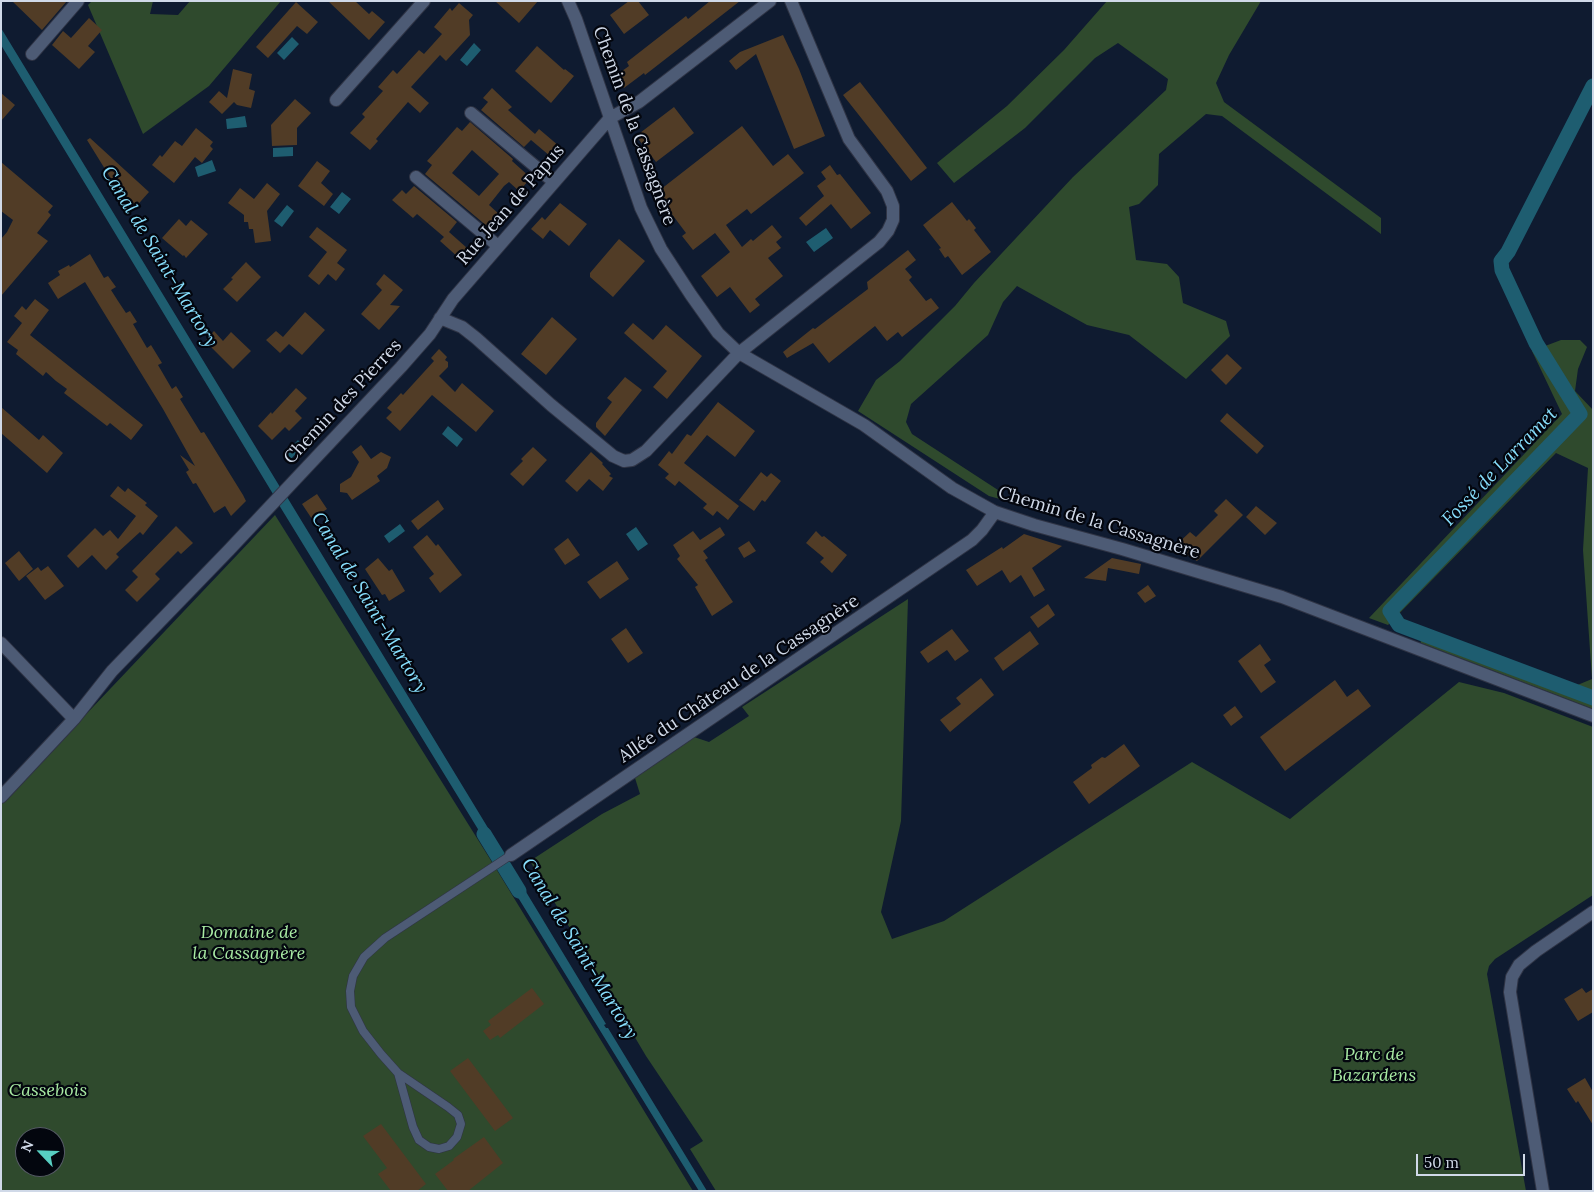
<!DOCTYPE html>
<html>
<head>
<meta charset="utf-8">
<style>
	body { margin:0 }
	#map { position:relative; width:1594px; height:1192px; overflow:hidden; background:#0f1b30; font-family:Lora,serif }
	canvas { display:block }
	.frame { position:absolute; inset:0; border:2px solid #d0d9e8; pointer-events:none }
	.north { position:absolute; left:15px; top:1127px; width:50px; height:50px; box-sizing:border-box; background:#03060e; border:1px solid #555a65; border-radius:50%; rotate:294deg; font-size:14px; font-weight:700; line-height:20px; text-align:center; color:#d0d9e8 }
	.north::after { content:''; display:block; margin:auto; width:18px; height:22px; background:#57cec1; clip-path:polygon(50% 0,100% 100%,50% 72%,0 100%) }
	.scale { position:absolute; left:1416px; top:1154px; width:109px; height:22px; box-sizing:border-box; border:2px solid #d0d9e8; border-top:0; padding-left:6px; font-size:15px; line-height:18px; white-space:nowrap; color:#d0d9e8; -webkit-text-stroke:4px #03060e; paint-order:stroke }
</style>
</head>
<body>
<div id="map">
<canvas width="1594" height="1192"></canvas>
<div class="frame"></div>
<div class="north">N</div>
<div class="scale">50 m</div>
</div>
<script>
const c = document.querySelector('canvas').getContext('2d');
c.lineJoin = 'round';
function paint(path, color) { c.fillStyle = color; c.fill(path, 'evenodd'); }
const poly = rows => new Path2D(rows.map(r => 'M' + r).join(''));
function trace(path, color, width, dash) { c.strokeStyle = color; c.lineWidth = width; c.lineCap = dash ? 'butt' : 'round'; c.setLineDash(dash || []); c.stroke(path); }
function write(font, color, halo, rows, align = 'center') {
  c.font = font + ' Lora,serif'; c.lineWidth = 4.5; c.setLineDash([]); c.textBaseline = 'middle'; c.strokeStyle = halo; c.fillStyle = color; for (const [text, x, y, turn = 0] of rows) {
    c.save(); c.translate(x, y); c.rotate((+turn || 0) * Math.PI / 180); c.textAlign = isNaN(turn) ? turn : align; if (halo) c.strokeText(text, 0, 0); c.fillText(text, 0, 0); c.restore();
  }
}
paint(poly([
	[92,1,153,1,150,14,178,15,190,1,281,1,209,86,143,134,88,5],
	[1107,1,1261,1,1229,55,1216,83,1224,102,1381,218,1381,234,1222,116,1206,114,1159,154,1158,185,1139,204,1129,207,1136,260,1167,264,1179,277,1183,303,1226,321,1230,336,1186,379,1129,335,1087,325,1017,286,1003,302,988,335,911,404,906,422,912,434,998,490,1007,501,989,496,858,411,876,380,900,361,955,306,974,283,1073,177,1166,90,1168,79,1118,43,1095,58,1025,128,954,183,937,163,1007,106,1064,50],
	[1561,340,1580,340,1587,347,1578,369,1575,391,1593,410,1593,709,1421,643,1420,638,1426,633,1575,686,1592,679,1583,550,1588,468,1556,453,1388,625,1369,618,1562,414,1532,351],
	[275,515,495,867,693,1191,1,1191,1,804],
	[25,1137,55,1137,55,1167,25,1167],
	[908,599,901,821,881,912,892,939,944,921,1192,762,1290,819,1459,682,1504,693,1593,727,1593,895,1495,959,1489,966,1487,974,1526,1191,716,1191,690,1149,703,1141,646,1056,530,861,602,814,640,794,635,778,667,746,691,736,709,742,749,716,742,707]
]), '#2f4a2d');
paint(poly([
	[1,28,280,487,273,494,1,45],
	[292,37,299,44,284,60,277,53],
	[474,43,481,50,467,66,460,60],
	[245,116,247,127,227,129,226,119],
	[293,147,293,156,273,157,273,148],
	[212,160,216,171,198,177,195,167],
	[342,192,351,199,339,214,330,207],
	[287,205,294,211,282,227,274,221],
	[826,228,833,238,814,252,806,242],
	[448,426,463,439,457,447,442,434],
	[298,440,303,446,290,460,284,455],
	[287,497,499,846,492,852,279,505],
	[400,524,405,531,389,543,384,536],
	[636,527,648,544,638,551,626,534],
	[514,872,606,1024,604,1025,606,1028,608,1028,707,1191,699,1191,506,878]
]), '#1e5d70');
trace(poly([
	[1593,86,1508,252,1501,261,1502,270,1536,343,1580,414,1390,611,1399,625,1593,698],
	[484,834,519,891]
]), '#1e5d70', 15);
paint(poly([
	[12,1,67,1,42,30],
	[328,1,355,1,369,14,372,11,385,22,369,40],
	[495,1,538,1,519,23],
	[629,1,638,1,649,15,624,34,610,15],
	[710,1,740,1,645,75,644,73,624,88,615,76,629,66,627,62,686,16,688,19],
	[296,2,318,22,307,34,297,26,268,58,256,47],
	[459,3,473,15,469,20,470,35,446,61,440,55,411,87,429,103,420,113,408,102,376,139,378,141,370,150,350,133,365,117,362,114,383,91,378,87,393,70,397,74,419,50,424,54,442,34,434,27,450,8,452,11],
	[89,18,102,30,88,46,95,52,79,69,52,45,63,31,71,38],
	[783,35,799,69,825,136,794,149,756,54,736,70,729,61,740,52],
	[537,46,564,70,565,69,574,76,551,103,515,71],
	[233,69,252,74,249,89,255,91,251,108,237,105,234,102,222,114,209,102,219,91,227,98],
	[860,82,927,168,911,181,843,95],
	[492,88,512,107,508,110,535,134,539,129,559,146,550,156,531,140,524,147,481,110,488,102,483,98],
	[1,93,15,105,1,121],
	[295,99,311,113,297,128,297,145,272,146,271,125],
	[674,107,694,133,656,162,636,136],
	[470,122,513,159,512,161,531,178,519,191,509,182,504,186,489,205,499,214,488,227,425,174,432,165,427,161,436,151,457,127,462,131],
	[472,150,499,174,479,196,452,173],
	[742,126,773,166,788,154,804,173,751,214,747,209,726,225,742,247,751,239,753,241,772,225,782,237,776,242,781,248,768,258,783,276,755,299,760,305,750,313,730,287,717,297,701,276,730,252,715,233,693,250,682,236,686,233,656,193],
	[196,128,213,142,210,146,213,149,202,163,195,157,174,183,152,165,160,155,162,157,175,141,182,146],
	[90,138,149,192,133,210,121,200,126,194,113,182,87,140],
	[317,161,330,171,321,183,333,194,324,206,298,186],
	[1,162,53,206,48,212,51,215,37,233,48,241,1,296,1,239,7,232,13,220,1,211],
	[830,165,837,175,840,174,871,213,851,229,831,204,806,226,799,218,824,196,817,186,826,179,821,172],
	[267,183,280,194,267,211,271,241,255,243,253,229,249,229,248,222,244,222,244,215,228,203,240,188,254,199],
	[414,186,457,222,449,232,467,248,459,258,440,241,444,237,417,214,413,218,392,200,402,190,406,194],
	[952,202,967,221,969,219,976,228,974,230,991,252,962,275,948,256,945,258,939,249,941,248,923,225],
	[560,203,587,224,569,246,550,230,543,239,531,229,542,217,545,220],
	[179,219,186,226,191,220,208,234,186,258,184,255,183,256,162,238],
	[317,227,347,250,337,263,345,269,336,281,328,274,319,285,308,276,327,252,309,237],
	[619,239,645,261,613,297,590,277,590,273],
	[908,250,916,260,905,269,912,277,909,280,926,301,931,298,939,308,902,337,898,332,887,341,875,326,829,363,813,343,787,358,783,352,813,328,815,329,868,289,867,282],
	[90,254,104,278,108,276,116,287,111,290,118,301,126,313,130,311,137,322,133,324,147,348,151,345,162,363,158,365,172,389,176,386,183,397,180,399,201,433,204,432,243,495,246,501,231,516,225,506,214,513,196,483,193,484,186,472,189,470,180,455,195,466,163,409,85,282,58,299,48,283,60,275,58,271,69,265,70,267],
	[246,262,261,277,237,302,223,289,233,279,231,278],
	[384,274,403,290,390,305,400,306,379,330,361,314,382,290,376,284],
	[35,299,49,310,30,335,143,425,131,440,110,423,107,426,64,393,67,389,56,381,46,372,43,376,16,354,18,350,7,342,22,323,14,316,22,306,26,310],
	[305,312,325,330,302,355,289,344,280,353,266,340,276,331,283,337],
	[552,317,577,339,546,375,521,354],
	[633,323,653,340,666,325,702,356,667,399,653,387,667,371,624,333],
	[214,331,223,341,231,332,251,351,233,369,205,341],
	[439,349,447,357,445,360,448,362,448,367,439,376,455,392,462,383,494,411,476,432,432,395,400,431,386,418,392,412,387,408,401,393,403,395,434,361,431,358],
	[1227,354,1242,368,1226,385,1211,370],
	[625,377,642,390,605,436,596,427,596,423,612,402,607,398],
	[296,388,307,398,295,411,302,418,289,431,285,427,272,440,258,426,271,412,272,414],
	[718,402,755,431,735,457,707,435,684,463,739,506,728,520,717,511,713,516,703,508,707,504,679,481,675,486,665,478,669,474,658,465,669,451,672,454,687,434,691,436],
	[1,407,39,440,43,435,63,453,47,473,1,433],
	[1227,413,1264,446,1257,454,1220,421],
	[361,445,371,459,381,452,391,457,387,468,377,476,380,481,352,500,347,493,340,492,340,484,351,477,359,462,352,452],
	[533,447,547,460,523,486,510,474,523,461,521,459],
	[591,452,603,463,602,464,611,474,609,476,613,478,603,491,589,479,577,492,565,481],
	[761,472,767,477,771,473,781,481,765,502,762,500,754,511,739,500],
	[118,486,125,492,128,488,147,503,145,505,158,516,143,535,140,532,116,554,119,557,106,570,92,555,78,568,67,556,95,528,103,536,110,530,118,539,136,516,110,496],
	[317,494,327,509,312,519,302,504],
	[1226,499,1243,515,1197,561,1174,547,1190,532,1196,537,1218,515,1214,511],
	[438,500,444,509,418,530,411,521],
	[1256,506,1277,523,1265,535,1246,517],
	[176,526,193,543,181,554,178,551,155,574,160,579,137,602,125,590,138,577,132,571],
	[720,527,725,535,703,551,708,558,705,560,733,602,712,616,695,587,698,585,677,559,680,556,673,545,693,531,700,540],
	[816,531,822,537,824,536,847,555,832,573,820,562,824,558,806,543],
	[1024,534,1062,546,1032,568,1045,590,1034,597,1021,575,1010,583,1002,570,977,586,966,570,1002,547,1003,549],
	[427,535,436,546,438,544,462,575,440,593,429,578,434,574,413,547],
	[568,538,580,555,565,565,554,549],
	[749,541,756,551,744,558,738,548],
	[19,551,33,569,19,581,5,563],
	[378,558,389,571,392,569,405,591,389,601,385,594,382,595,365,569],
	[1112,558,1141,564,1139,574,1108,568,1106,581,1084,578],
	[617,561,629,579,600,599,587,582],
	[48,566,64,586,45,600,26,576,38,567,41,571],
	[1148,585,1156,596,1145,603,1137,593],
	[1048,604,1055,615,1038,628,1030,617],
	[626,628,643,653,628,663,611,639],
	[952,629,969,651,955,661,947,650,928,663,920,652],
	[1030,631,1039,644,1003,671,994,658],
	[1260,644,1271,660,1264,665,1276,682,1261,693,1238,661],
	[981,678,994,695,950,732,940,720,961,704,956,698],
	[1335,680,1347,697,1358,689,1371,706,1285,771,1260,737],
	[1235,706,1243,717,1231,726,1223,715],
	[1124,744,1140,766,1089,804,1073,782,1092,768,1091,765,1102,757,1105,758],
	[532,988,544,1004,500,1038,498,1035,490,1040,483,1031,491,1025,488,1021],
	[1582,988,1586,993,1593,989,1593,1012,1578,1021,1564,999],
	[468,1058,513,1118,495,1131,450,1071],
	[1585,1078,1593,1092,1593,1125,1578,1101,1576,1103,1567,1089],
	[381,1124,426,1184,417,1191,391,1191,378,1174,387,1168,363,1136],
	[484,1137,503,1163,468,1191,448,1191,435,1174,454,1160,453,1159]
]), '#513c26');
const lane = poly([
	[398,1073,413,1127,419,1140,429,1147,439,1149,449,1146,457,1137,461,1124,458,1115,448,1107,398,1073,381,1054,363,1031,351,1007,350,991,353,976,364,957,385,938,511,855]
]);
const street = poly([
	[568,1,576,19,641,208,661,249,691,295,718,333,739,353,864,425,952,488,995,512,1034,525,1122,549,1282,597,1593,716],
	[32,54,78,1],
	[336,100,424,1],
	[471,113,554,182],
	[416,177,498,246],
	[440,318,462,327,476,338,551,405,613,456,624,461,632,460,646,451,739,353,879,242,888,231,893,220,893,206,887,191,849,139,791,1],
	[1,643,74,719],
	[1,797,74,719,112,671,229,550,401,367,430,334,453,299,610,118,639,102,770,1],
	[511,855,972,540,982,530,995,512],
	[1543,1191,1510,992,1512,977,1519,965,1536,951,1593,912]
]);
trace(lane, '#2f3445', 9);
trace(street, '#2f3445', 14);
trace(lane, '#4d5b75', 8);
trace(street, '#4d5b75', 12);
write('18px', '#d0d9e8', '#03060e', [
	["Chemin de la Cassagnère",634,126,70],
	["Rue Jean de Papus",511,205,-49],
	["Chemin des Pierres",343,402,-47],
	["Chemin de la Cassagnère",1099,523,17],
	["Allée du Château de la Cassagnère",739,679,-34]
]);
write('italic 18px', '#a8eaa3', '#03060e', [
	["Domaine de",249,933],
	["la Cassagnère",249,954],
	["Parc de",1374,1055],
	["Bazardens",1374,1076],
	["Cassebois",48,1091]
]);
write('italic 19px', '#87defc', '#03060e', [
	["Canal de Saint-Martory",159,257,59],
	["Fossé de Larramet",1500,467,-46],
	["Canal de Saint-Martory",369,603,59],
	["Canal de Saint-Martory",579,949,59]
]);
</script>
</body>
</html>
